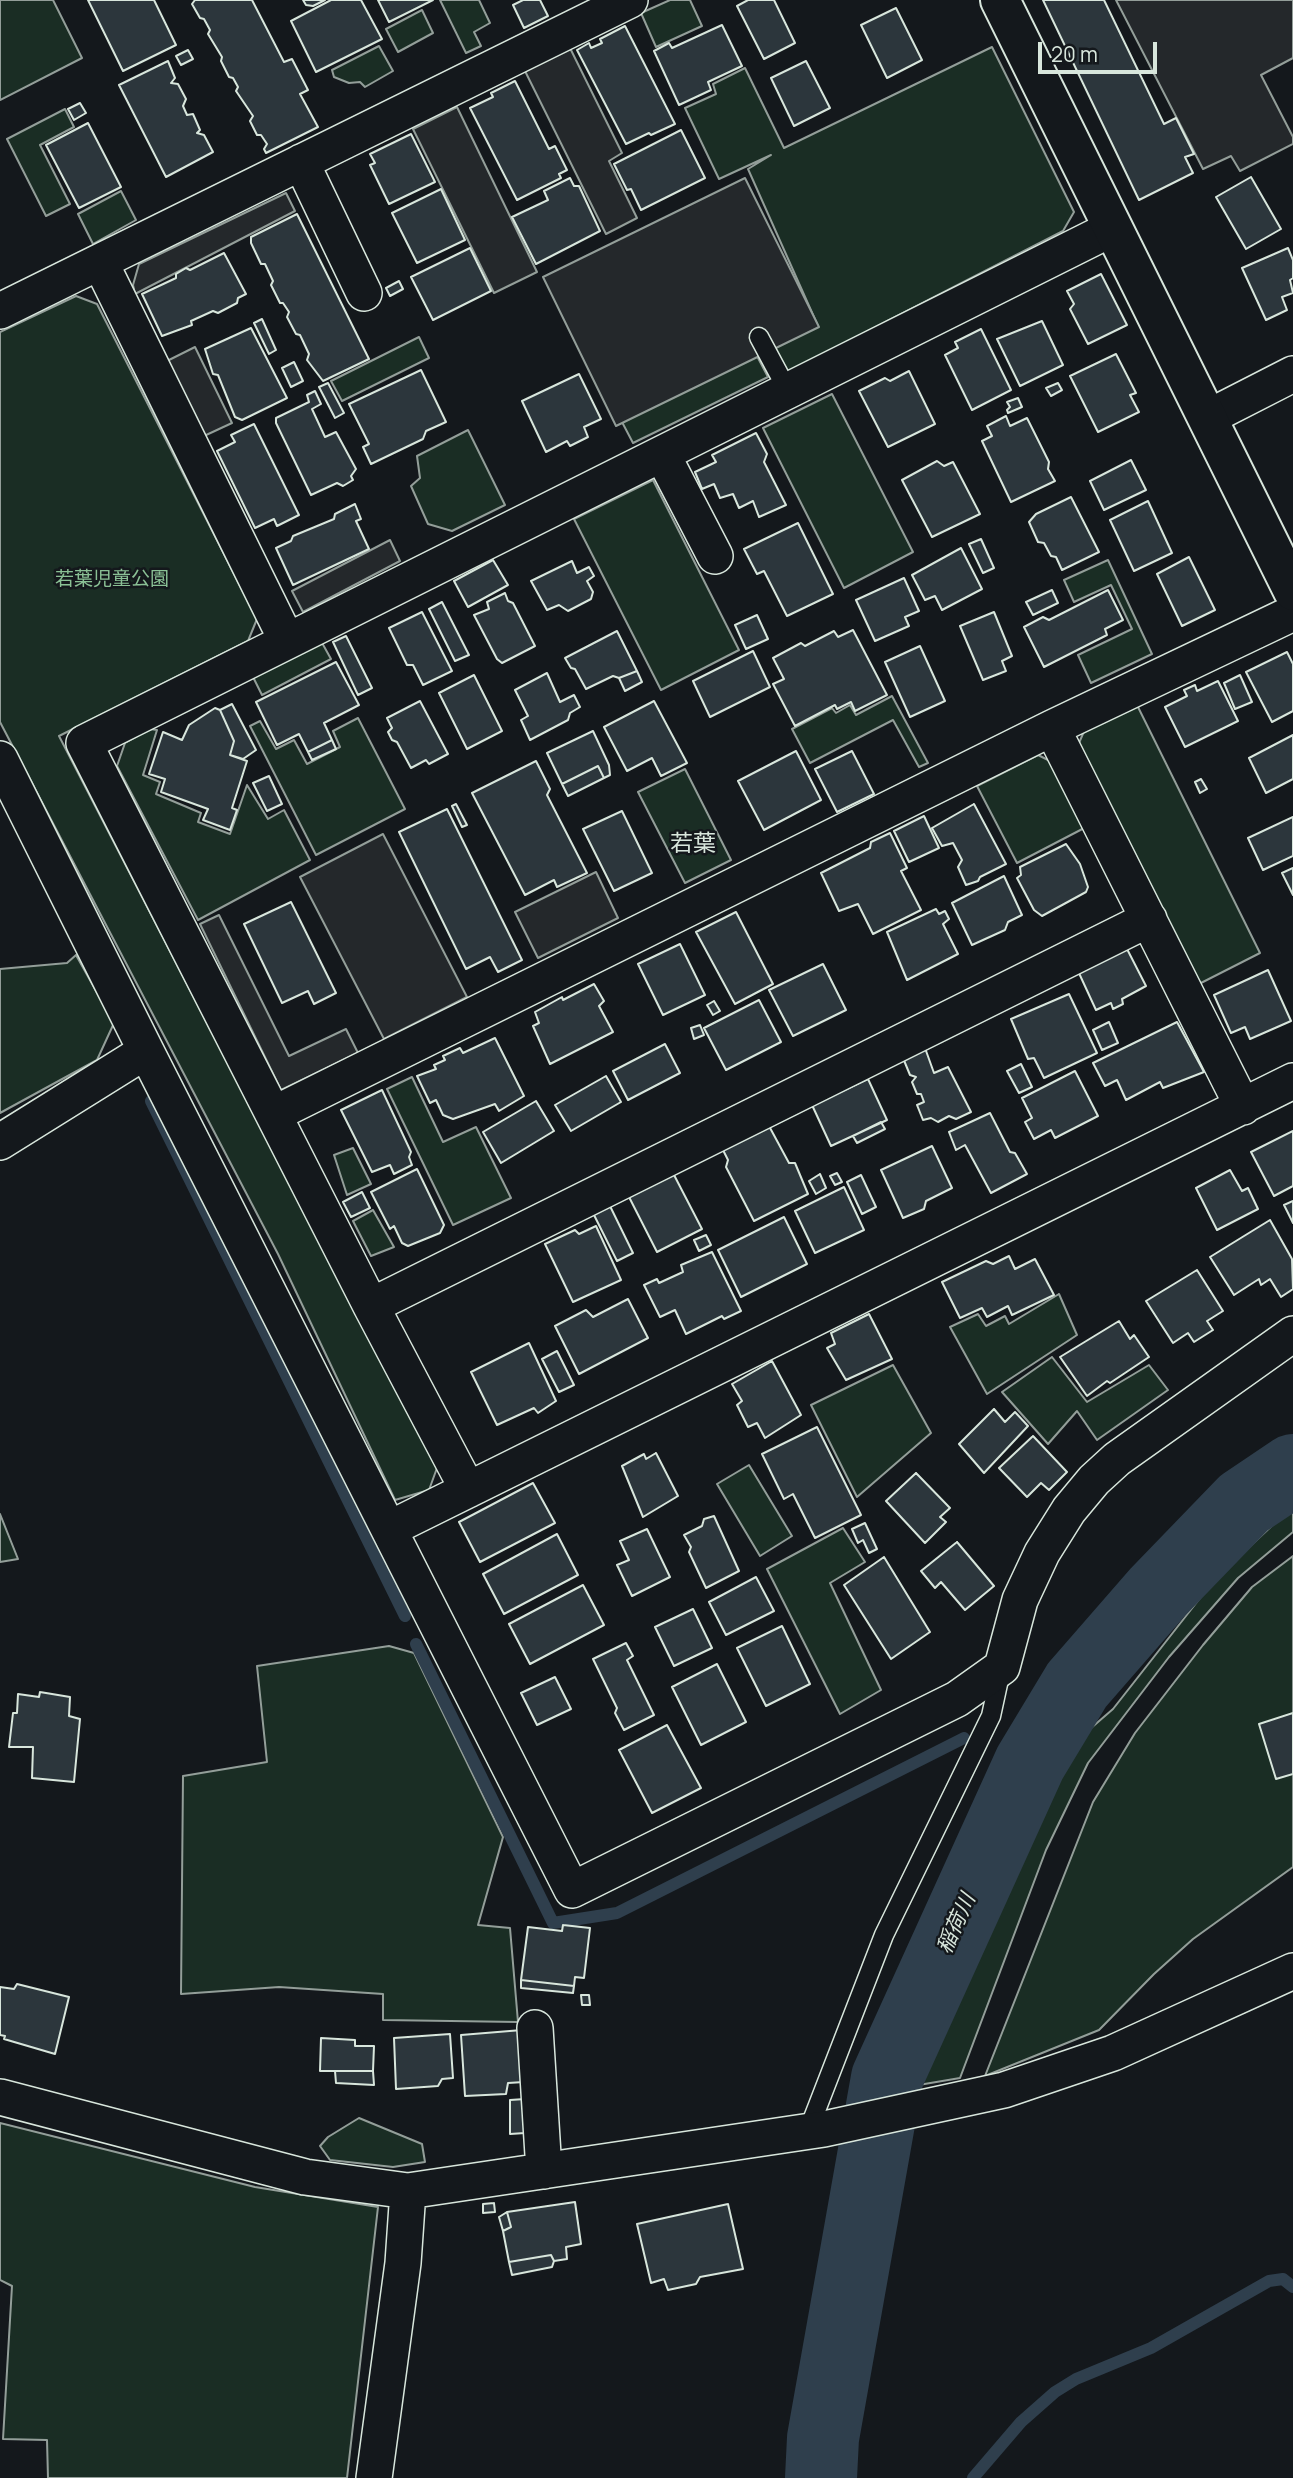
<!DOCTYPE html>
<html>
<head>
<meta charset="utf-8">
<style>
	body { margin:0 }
	#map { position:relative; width:1293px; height:2478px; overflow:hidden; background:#14181c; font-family:Manrope,sans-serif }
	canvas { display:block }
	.scale { position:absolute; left:1038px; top:42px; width:119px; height:32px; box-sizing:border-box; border:4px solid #d8e6dc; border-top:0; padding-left:9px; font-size:21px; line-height:24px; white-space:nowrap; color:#d8e6dc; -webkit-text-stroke:5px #14181c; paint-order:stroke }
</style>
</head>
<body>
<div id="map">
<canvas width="1293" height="2478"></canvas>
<div class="scale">20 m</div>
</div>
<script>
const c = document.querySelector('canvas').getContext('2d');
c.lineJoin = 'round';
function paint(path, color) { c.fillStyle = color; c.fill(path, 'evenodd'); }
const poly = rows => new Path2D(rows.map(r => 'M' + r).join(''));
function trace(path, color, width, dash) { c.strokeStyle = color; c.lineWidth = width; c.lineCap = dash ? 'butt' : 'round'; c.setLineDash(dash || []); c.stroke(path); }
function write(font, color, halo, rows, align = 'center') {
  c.font = font + ' Manrope,"Noto Sans JP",sans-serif'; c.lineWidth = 5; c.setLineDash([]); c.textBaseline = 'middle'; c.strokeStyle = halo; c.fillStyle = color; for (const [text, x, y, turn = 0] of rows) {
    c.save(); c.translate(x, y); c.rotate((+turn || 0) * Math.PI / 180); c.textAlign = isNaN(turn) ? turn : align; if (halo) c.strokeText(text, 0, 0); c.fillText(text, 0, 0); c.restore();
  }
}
const green = poly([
	[0,0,53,0,82,58,0,100,0,0],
	[440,0,479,0,490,23,474,32,481,46,466,53,440,0],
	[670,0,690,0,702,26,656,47,641,13,670,0],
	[422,10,433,33,398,52,386,29,422,10],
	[379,46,393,71,365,87,360,82,349,83,334,77,332,70,379,46],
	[992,47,1074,212,1063,231,786,373,774,348,818,326,748,169,771,155,719,179,685,108,716,94,713,84,745,68,784,148,992,47],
	[65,109,74,127,40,145,70,204,46,216,7,139,65,109],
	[121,191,136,220,93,244,78,214,121,191],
	[76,296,97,304,257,619,248,641,59,736,437,1468,429,1490,395,1500,278,1254,0,722,0,332,76,296],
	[419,337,429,358,342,401,331,381,419,337],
	[757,356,768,377,633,443,622,422,757,356],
	[832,394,913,552,844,588,763,428,832,394],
	[468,430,505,505,452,531,428,524,411,486,420,478,417,456,468,430],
	[653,480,739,650,661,690,574,519,653,480],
	[1108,560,1152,654,1091,683,1078,655,1132,629,1111,585,1074,602,1064,580,1108,560],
	[321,641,331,659,262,695,253,677,321,641],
	[892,696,928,763,919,767,893,720,810,763,792,729,832,708,836,713,850,705,856,715,892,696],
	[1136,703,1260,953,1197,985,1076,750,1085,729,1136,703],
	[358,718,405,809,316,855,250,726,260,721,276,749,294,740,307,764,340,747,333,731,358,718],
	[150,729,157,730,143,775,160,782,156,794,201,813,198,822,230,834,247,785,268,819,284,810,310,860,198,920,117,766,125,743,150,729],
	[1038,755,1058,765,1090,825,1017,863,977,786,1038,755],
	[685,769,731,860,685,883,638,792,685,769],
	[76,955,114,1023,97,1060,0,1113,0,969,67,963,76,955],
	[412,1077,443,1142,476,1127,511,1198,453,1225,387,1089,412,1077],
	[353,1148,371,1184,347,1195,334,1155,353,1148],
	[373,1210,394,1247,371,1256,353,1221,373,1210],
	[1059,1294,1077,1335,987,1394,950,1327,978,1314,986,1326,1005,1316,1009,1324,1059,1294],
	[1052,1357,1087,1402,1149,1365,1168,1390,1097,1440,1077,1411,1048,1444,1002,1392,1052,1357],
	[893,1365,931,1433,857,1497,811,1405,893,1365],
	[749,1465,792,1536,760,1556,717,1484,749,1465],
	[1293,1510,1293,1532,1238,1578,1169,1657,1088,1763,1046,1850,960,2078,895,2089,894,2079,1053,1761,1113,1709,1215,1579,1277,1521,1293,1510],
	[0,1514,18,1559,0,1562,0,1514],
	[843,1528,865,1562,830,1583,881,1690,840,1714,767,1569,843,1528],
	[1293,1556,1293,1867,1193,1939,1154,1974,1099,2030,985,2076,1093,1802,1135,1733,1203,1645,1252,1587,1293,1556],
	[389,1646,414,1653,503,1837,478,1925,510,1928,518,2022,383,2020,383,1994,279,1987,181,1994,183,1776,267,1762,257,1666,389,1646],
	[359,2118,422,2144,425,2162,393,2167,330,2160,320,2146,328,2137,359,2118],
	[0,2123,255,2187,378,2207,347,2478,48,2478,47,2440,3,2439,12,2286,0,2280,0,2123]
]);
paint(green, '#1a2d24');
trace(green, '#939e99', 2);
const parking = poly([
	[1116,0,1293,0,1293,58,1261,75,1293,137,1293,144,1240,171,1231,156,1203,169,1116,0],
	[570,48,622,153,609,161,637,218,606,234,525,71,570,48],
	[457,107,537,272,494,293,413,129,457,107],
	[745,178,819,327,616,426,543,277,745,178],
	[286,193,295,211,135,294,133,285,139,264,286,193],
	[195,347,232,423,204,436,167,361,195,347],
	[390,540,400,561,303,612,292,591,390,540],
	[383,834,467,997,384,1039,300,877,383,834],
	[596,872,618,918,538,958,515,912,596,872],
	[219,915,289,1056,346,1029,358,1053,281,1090,200,924,219,915]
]);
paint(parking, '#24282b');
trace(parking, '#939e99', 2);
trace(poly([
	[151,1101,405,1616],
	[416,1644,553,1923,617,1913,964,1738],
	[973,2478,1021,2422,1055,2392,1076,2379,1151,2348,1269,2281,1283,2279,1293,2287]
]), '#2f3f4d', 12);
trace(poly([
	[821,2478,823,2438,887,2078,1030,1763,1077,1685,1158,1592,1244,1503,1293,1470]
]), '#2f3f4d', 72);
const building = poly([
	[88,0,154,0,176,45,123,71,88,0],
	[195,0,252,0,284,62,292,59,308,90,300,94,318,127,266,153,264,149,267,144,261,135,257,135,250,121,253,116,236,91,238,87,233,78,229,77,221,61,222,57,208,34,210,30,204,19,200,18,192,4,195,0],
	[303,0,325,0,313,6,306,5,303,0],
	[331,0,361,0,382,39,316,72,291,21,331,0],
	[378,0,433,0,389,22,378,0],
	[523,0,540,0,548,16,524,28,513,5,523,0],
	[748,0,774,0,795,43,764,59,737,6,748,0],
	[1043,0,1104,0,1164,124,1176,118,1194,154,1185,157,1193,173,1139,200,1043,0],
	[896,8,922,60,887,78,861,25,896,8],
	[722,25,742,66,708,82,711,90,679,105,654,51,669,43,672,48,722,25],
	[625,26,675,124,651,135,649,133,626,144,577,50,589,43,591,48,602,43,600,39,625,26],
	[188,50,193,59,181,65,176,56,188,50],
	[168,61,175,78,171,83,178,84,186,99,183,106,187,115,193,114,200,130,197,133,204,135,213,152,166,177,119,85,168,61],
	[806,61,830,108,794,126,771,78,806,61],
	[515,81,549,149,555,146,567,170,559,174,561,178,517,200,470,108,493,97,491,93,515,81],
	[80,103,86,113,74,120,68,109,80,103],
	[88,123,121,187,79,208,46,145,88,123],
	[681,130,705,178,641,210,631,189,627,190,614,164,681,130],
	[411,134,435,182,389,204,370,165,375,163,370,154,411,134],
	[1251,177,1281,229,1246,249,1216,197,1251,177],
	[570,178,574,186,579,186,600,231,536,264,512,217,548,200,544,191,570,178],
	[441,189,465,240,417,263,392,213,441,189],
	[297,214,369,359,323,381,307,360,309,354,300,335,296,334,287,317,289,312,283,303,280,303,271,285,273,281,265,264,261,264,251,243,251,237,297,214],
	[470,248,491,291,433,320,411,277,470,248],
	[1288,248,1293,260,1293,278,1290,280,1293,293,1282,297,1287,310,1266,320,1242,268,1288,248],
	[224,253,246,294,238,298,237,303,218,313,213,311,191,321,192,325,162,336,142,294,176,278,176,274,186,268,190,270,224,253],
	[1101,274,1127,325,1088,344,1070,309,1074,304,1067,291,1101,274],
	[399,281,403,289,390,296,386,288,399,281],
	[262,319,276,350,269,354,254,323,262,319],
	[1042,321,1063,365,1020,386,997,339,1042,321],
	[251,328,287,398,242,420,235,417,218,375,213,374,205,349,251,328],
	[981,329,1011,390,972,410,945,355,958,348,955,342,981,329],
	[1116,354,1136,393,1130,395,1139,412,1098,432,1070,376,1116,354],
	[294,362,303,381,291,387,282,368,294,362],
	[421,370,446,422,426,431,423,439,371,464,363,447,369,444,349,404,421,370],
	[909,371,935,424,888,447,859,391,885,378,890,381,909,371],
	[579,374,601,419,584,427,588,437,570,446,567,441,546,452,522,401,579,374],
	[328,383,344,413,335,418,319,387,328,383],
	[1058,383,1062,390,1051,396,1046,388,1058,383],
	[315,391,321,404,312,409,325,437,336,432,356,469,351,476,353,480,343,486,337,483,311,495,276,423,276,418,309,402,307,395,315,391],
	[1018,398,1022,407,1008,413,1007,410,1010,407,1007,402,1018,398],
	[1006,416,1010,426,1027,418,1049,462,1048,469,1055,481,1011,502,982,441,992,436,987,426,1006,416],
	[254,424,299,515,277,526,274,519,255,528,217,451,235,442,231,435,254,424],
	[756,433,767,454,764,462,786,505,759,517,753,501,739,508,733,494,720,498,714,484,702,489,695,472,716,462,712,455,756,433],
	[1131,460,1146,490,1104,510,1090,481,1131,460],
	[937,461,944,466,953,462,980,514,932,537,902,480,937,461],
	[1071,497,1099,552,1062,570,1056,557,1051,556,1044,543,1038,542,1029,522,1036,514,1071,497],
	[1148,501,1172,553,1134,571,1110,520,1148,501],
	[355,504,361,519,356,521,369,549,293,585,276,548,291,541,293,536,334,519,335,514,355,504],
	[798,523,833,594,787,616,764,571,757,574,744,549,798,523],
	[981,539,994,568,983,573,969,544,981,539],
	[961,548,982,589,942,610,935,596,925,600,912,575,961,548],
	[1189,557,1215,610,1182,626,1157,574,1189,557],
	[493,560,508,585,468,607,454,581,493,560],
	[572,561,577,573,589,567,594,576,587,581,593,592,591,599,568,611,559,605,547,610,531,581,572,561],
	[904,578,919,611,905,617,909,626,875,641,856,600,904,578],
	[1052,590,1058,603,1033,615,1026,602,1052,590],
	[1108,590,1123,620,1105,629,1107,635,1044,667,1024,627,1043,617,1049,620,1108,590],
	[505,593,508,601,513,603,535,646,502,663,497,659,474,615,489,609,487,602,505,593],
	[442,602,469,655,455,661,429,609,442,602],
	[422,612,452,671,423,685,413,665,407,665,389,628,422,612],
	[994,612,1012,656,1002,661,1006,671,983,680,960,626,994,612],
	[757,615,768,639,746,649,735,625,757,615],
	[853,630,887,695,855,711,851,702,837,709,835,705,795,726,773,684,784,679,773,658,801,643,805,646,834,631,838,637,853,630],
	[617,631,637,671,619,678,613,676,586,689,575,669,571,668,565,658,617,631],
	[346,636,372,688,358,695,333,642,346,636],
	[920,646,945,701,910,717,885,662,920,646],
	[753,651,770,687,710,717,693,681,753,651],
	[1287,652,1293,664,1293,711,1272,722,1246,672,1287,652],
	[336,662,359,705,324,723,332,740,308,752,299,734,277,745,256,702,336,662],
	[637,671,642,682,625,691,619,678,637,671],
	[547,673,560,702,574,695,580,707,570,713,568,720,530,740,521,720,528,716,515,690,547,673],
	[474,675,502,731,467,749,439,693,474,675],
	[1240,675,1252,702,1235,709,1224,683,1240,675],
	[1218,681,1238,721,1185,747,1165,707,1187,696,1184,690,1195,685,1197,691,1218,681],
	[420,701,448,754,429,764,426,760,411,768,397,742,392,740,388,732,392,728,387,718,420,701],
	[654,701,687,763,661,776,652,758,627,771,604,727,654,701],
	[232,704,256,750,243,759,230,755,234,741,220,710,232,704],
	[215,708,220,710,234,741,230,755,247,761,232,808,237,810,230,830,203,820,208,809,161,792,165,779,149,774,163,732,182,740,189,725,215,708],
	[593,731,609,765,610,775,604,778,598,766,562,784,547,753,593,731],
	[1293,735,1293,779,1266,793,1249,758,1293,735],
	[332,740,336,749,312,760,308,752,332,740],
	[796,751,821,800,764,830,738,781,796,751],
	[852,751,874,794,837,812,815,769,852,751],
	[536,761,550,789,547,795,587,873,557,887,554,880,525,895,472,793,536,761],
	[598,766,604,778,568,796,562,784,598,766],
	[269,776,282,804,267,811,253,783,269,776],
	[1201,779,1207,789,1200,793,1195,782,1201,779],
	[456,804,467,825,462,827,452,806,456,804],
	[974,804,1006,864,980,877,978,881,966,885,958,867,962,860,953,843,942,846,932,828,974,804],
	[447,809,522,960,498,972,490,957,466,969,399,832,447,809],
	[622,811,652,873,614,891,583,829,622,811],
	[924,816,939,848,909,862,894,831,924,816],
	[1293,817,1293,856,1263,870,1248,838,1293,817],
	[890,833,907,868,901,871,921,910,873,934,858,904,839,911,821,873,870,848,871,842,890,833],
	[1066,844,1080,864,1088,887,1086,892,1042,916,1034,910,1017,878,1021,875,1020,867,1066,844],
	[1293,868,1293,895,1282,873,1293,868],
	[1004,876,1022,915,1008,922,1005,930,972,945,952,903,1004,876],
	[291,902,336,993,314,1004,308,991,282,1003,244,924,291,902],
	[936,909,939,914,945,911,949,919,943,924,958,954,907,980,887,932,936,909],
	[736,912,773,984,735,1004,696,932,736,912],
	[680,944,705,995,663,1015,638,964,680,944],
	[1126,947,1146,986,1122,999,1123,1004,1113,1009,1111,1003,1096,1010,1078,971,1126,947],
	[823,964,846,1010,793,1036,769,990,823,964],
	[1268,970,1291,1021,1250,1039,1245,1027,1231,1033,1214,995,1268,970],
	[594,984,604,1001,599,1006,613,1032,550,1064,533,1026,539,1023,535,1012,562,997,563,1000,594,984],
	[1069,994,1097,1053,1044,1078,1034,1058,1028,1059,1011,1019,1069,994],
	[759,1000,781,1042,726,1070,704,1028,759,1000],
	[714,1001,720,1011,713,1015,707,1005,714,1001],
	[1109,1022,1118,1043,1102,1050,1093,1030,1109,1022],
	[1177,1022,1204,1072,1163,1088,1160,1082,1126,1100,1117,1080,1105,1086,1093,1063,1177,1022],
	[700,1025,704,1035,694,1039,691,1028,700,1025],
	[495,1038,524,1096,499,1111,495,1104,453,1119,443,1115,436,1100,430,1103,417,1076,436,1069,434,1065,445,1060,443,1056,460,1048,463,1053,495,1038],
	[665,1044,680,1073,628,1100,613,1071,665,1044],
	[925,1048,934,1073,948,1067,971,1112,956,1119,949,1116,938,1122,931,1118,923,1120,917,1105,924,1102,921,1094,917,1094,912,1082,916,1077,910,1075,903,1058,925,1048],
	[1021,1064,1032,1087,1019,1093,1007,1071,1021,1064],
	[1075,1071,1098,1116,1055,1138,1051,1130,1034,1139,1025,1122,1032,1118,1022,1098,1075,1071],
	[606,1076,621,1102,571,1131,555,1105,606,1076],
	[868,1079,887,1120,831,1146,812,1105,868,1079],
	[382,1090,411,1152,409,1157,412,1165,394,1174,390,1165,372,1172,341,1110,382,1090],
	[536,1101,554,1131,501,1163,483,1132,536,1101],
	[990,1113,1010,1152,1015,1153,1027,1174,991,1193,965,1145,956,1150,949,1132,990,1113],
	[881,1122,885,1129,857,1143,853,1136,881,1122],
	[769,1126,789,1163,795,1163,808,1194,754,1221,726,1167,728,1160,722,1148,769,1126],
	[1293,1131,1293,1186,1274,1196,1251,1152,1293,1131],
	[932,1146,952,1188,926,1201,924,1209,903,1218,881,1170,932,1146],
	[417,1169,444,1225,440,1233,408,1246,402,1243,394,1226,390,1229,371,1192,417,1169],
	[1230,1170,1242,1191,1248,1188,1258,1209,1217,1230,1196,1188,1230,1170],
	[673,1173,702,1229,657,1252,628,1195,673,1173],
	[837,1173,842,1182,835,1185,830,1176,837,1173],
	[820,1174,826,1188,816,1194,809,1181,820,1174],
	[861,1175,876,1207,862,1214,847,1182,861,1175],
	[844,1187,864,1230,815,1253,795,1211,844,1187],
	[362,1192,370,1208,351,1217,343,1202,362,1192],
	[1293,1201,1293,1223,1284,1205,1293,1201],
	[609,1204,633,1253,617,1261,592,1211,609,1204],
	[784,1217,807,1264,741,1297,718,1250,784,1217],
	[1270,1220,1292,1259,1293,1289,1281,1297,1270,1279,1261,1285,1259,1279,1234,1295,1210,1257,1270,1220],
	[596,1226,621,1280,573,1302,545,1244,575,1230,579,1234,596,1226],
	[706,1235,711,1245,699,1251,694,1240,706,1235],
	[712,1252,741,1311,724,1319,722,1316,686,1334,675,1310,660,1317,644,1285,657,1279,659,1283,683,1272,681,1265,712,1252],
	[1009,1256,1015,1269,1035,1259,1054,1295,1012,1315,1008,1306,987,1317,982,1308,960,1318,942,1282,986,1261,993,1264,1009,1256],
	[1197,1270,1223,1311,1207,1321,1213,1330,1194,1342,1188,1333,1173,1343,1146,1301,1197,1270],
	[628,1299,648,1338,579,1374,555,1326,586,1310,593,1317,628,1299],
	[869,1314,892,1359,846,1380,827,1348,835,1344,831,1333,869,1314],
	[1119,1321,1130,1339,1134,1335,1149,1357,1110,1383,1107,1381,1087,1396,1060,1357,1119,1321],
	[529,1343,556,1401,538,1413,534,1408,497,1425,471,1372,529,1343],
	[557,1351,574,1385,559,1392,542,1359,557,1351],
	[772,1361,801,1415,765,1438,757,1423,748,1427,737,1405,742,1401,732,1384,772,1361],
	[994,1409,1005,1422,1015,1412,1028,1426,984,1473,959,1444,994,1409],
	[817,1427,861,1515,815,1538,793,1494,784,1499,762,1454,817,1427],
	[1033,1436,1067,1472,1049,1490,1041,1483,1027,1497,999,1468,1033,1436],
	[656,1453,678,1496,643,1517,622,1466,644,1454,646,1459,656,1453],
	[916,1473,950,1508,940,1517,946,1522,925,1543,886,1501,916,1473],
	[533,1483,555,1523,480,1562,459,1522,533,1483],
	[714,1516,739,1571,706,1588,689,1552,691,1547,684,1535,702,1526,704,1519,714,1516],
	[865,1523,877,1549,869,1553,863,1540,858,1543,852,1529,865,1523],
	[647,1529,670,1577,632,1596,617,1565,629,1560,620,1541,647,1529],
	[557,1534,578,1575,504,1614,483,1574,557,1534],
	[957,1542,994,1586,965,1610,941,1582,935,1588,921,1571,957,1542],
	[884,1557,930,1632,891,1659,844,1585,884,1557],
	[756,1577,774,1611,726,1635,709,1602,756,1577],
	[583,1585,604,1625,530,1664,509,1624,583,1585],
	[693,1609,712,1648,674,1666,655,1627,693,1609],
	[782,1626,810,1684,766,1706,737,1648,782,1626],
	[626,1643,633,1656,627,1660,654,1715,624,1730,615,1713,617,1708,593,1659,626,1643],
	[717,1664,746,1722,701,1745,672,1687,717,1664],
	[555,1677,571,1709,537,1725,521,1693,555,1677],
	[40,1692,70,1697,69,1716,80,1719,74,1782,32,1778,33,1747,9,1747,13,1713,17,1713,18,1694,39,1697,40,1692],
	[1293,1713,1293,1774,1276,1779,1259,1724,1293,1713],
	[667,1725,701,1788,652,1813,619,1750,667,1725],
	[563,1925,590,1928,584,1978,575,1977,574,1986,521,1980,528,1927,562,1931,563,1925],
	[521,1980,574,1986,573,1993,521,1988,521,1980],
	[17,1984,69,1997,55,2054,4,2039,5,2036,0,2035,0,1987,14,1989,17,1984],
	[581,1995,589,1995,590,2005,582,2005,581,1995],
	[522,2030,524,2082,508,2083,506,2094,465,2096,461,2035,522,2030],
	[450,2034,453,2078,442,2079,438,2086,396,2089,394,2038,450,2034],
	[321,2038,355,2040,355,2046,374,2046,373,2071,320,2071,321,2038],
	[335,2071,373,2071,374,2085,336,2083,335,2071],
	[525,2099,525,2133,510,2134,510,2100,525,2099],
	[575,2202,581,2244,566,2247,567,2259,554,2261,551,2255,509,2262,503,2231,511,2227,507,2212,575,2202],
	[494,2203,495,2212,483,2213,483,2204,494,2203],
	[728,2204,743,2269,700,2277,696,2284,668,2290,664,2279,651,2283,637,2224,728,2204],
	[507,2212,511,2227,503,2231,499,2217,507,2212],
	[551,2255,554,2261,552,2267,512,2275,509,2262,551,2255]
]);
paint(building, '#2c363c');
trace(building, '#d8e6dc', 2);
const service = poly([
	[759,337,788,391],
	[808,2131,884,1935,991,1716,1001,1670]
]);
const minor = poly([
	[301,162,364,293],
	[100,262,287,641],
	[0,311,630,0],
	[1207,418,1293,374],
	[662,454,715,556],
	[1052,728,1243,1107],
	[0,759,146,1051,572,1890,957,1699,1002,1667,1020,1600,1042,1553,1069,1510,1094,1480,1117,1459,1293,1334],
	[274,1114,1052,728,1293,613],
	[0,1142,146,1051],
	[371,1306,1149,919],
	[468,1490,371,1306,84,743,1113,228],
	[389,1529,1293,1081],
	[535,2028,544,2171],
	[0,2097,305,2177,408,2191,824,2129,1004,2090,1113,2053,1293,1971],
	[374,2478,403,2263,408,2191]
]);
const tertiary = poly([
	[1000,0,1293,591]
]);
trace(service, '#d8e6dc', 21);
trace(minor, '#d8e6dc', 38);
trace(tertiary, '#d8e6dc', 42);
trace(service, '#14181c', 18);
trace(minor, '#14181c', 35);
trace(tertiary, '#14181c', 38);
write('19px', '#8ac095', '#14181c', [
	["若葉児童公園",112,580]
]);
write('italic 21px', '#d8e6dc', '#14181c', [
	["稲荷川",957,1924,-66]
]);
write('23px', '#d8e6dc', '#14181c', [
	["若葉",693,845]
]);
</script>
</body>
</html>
